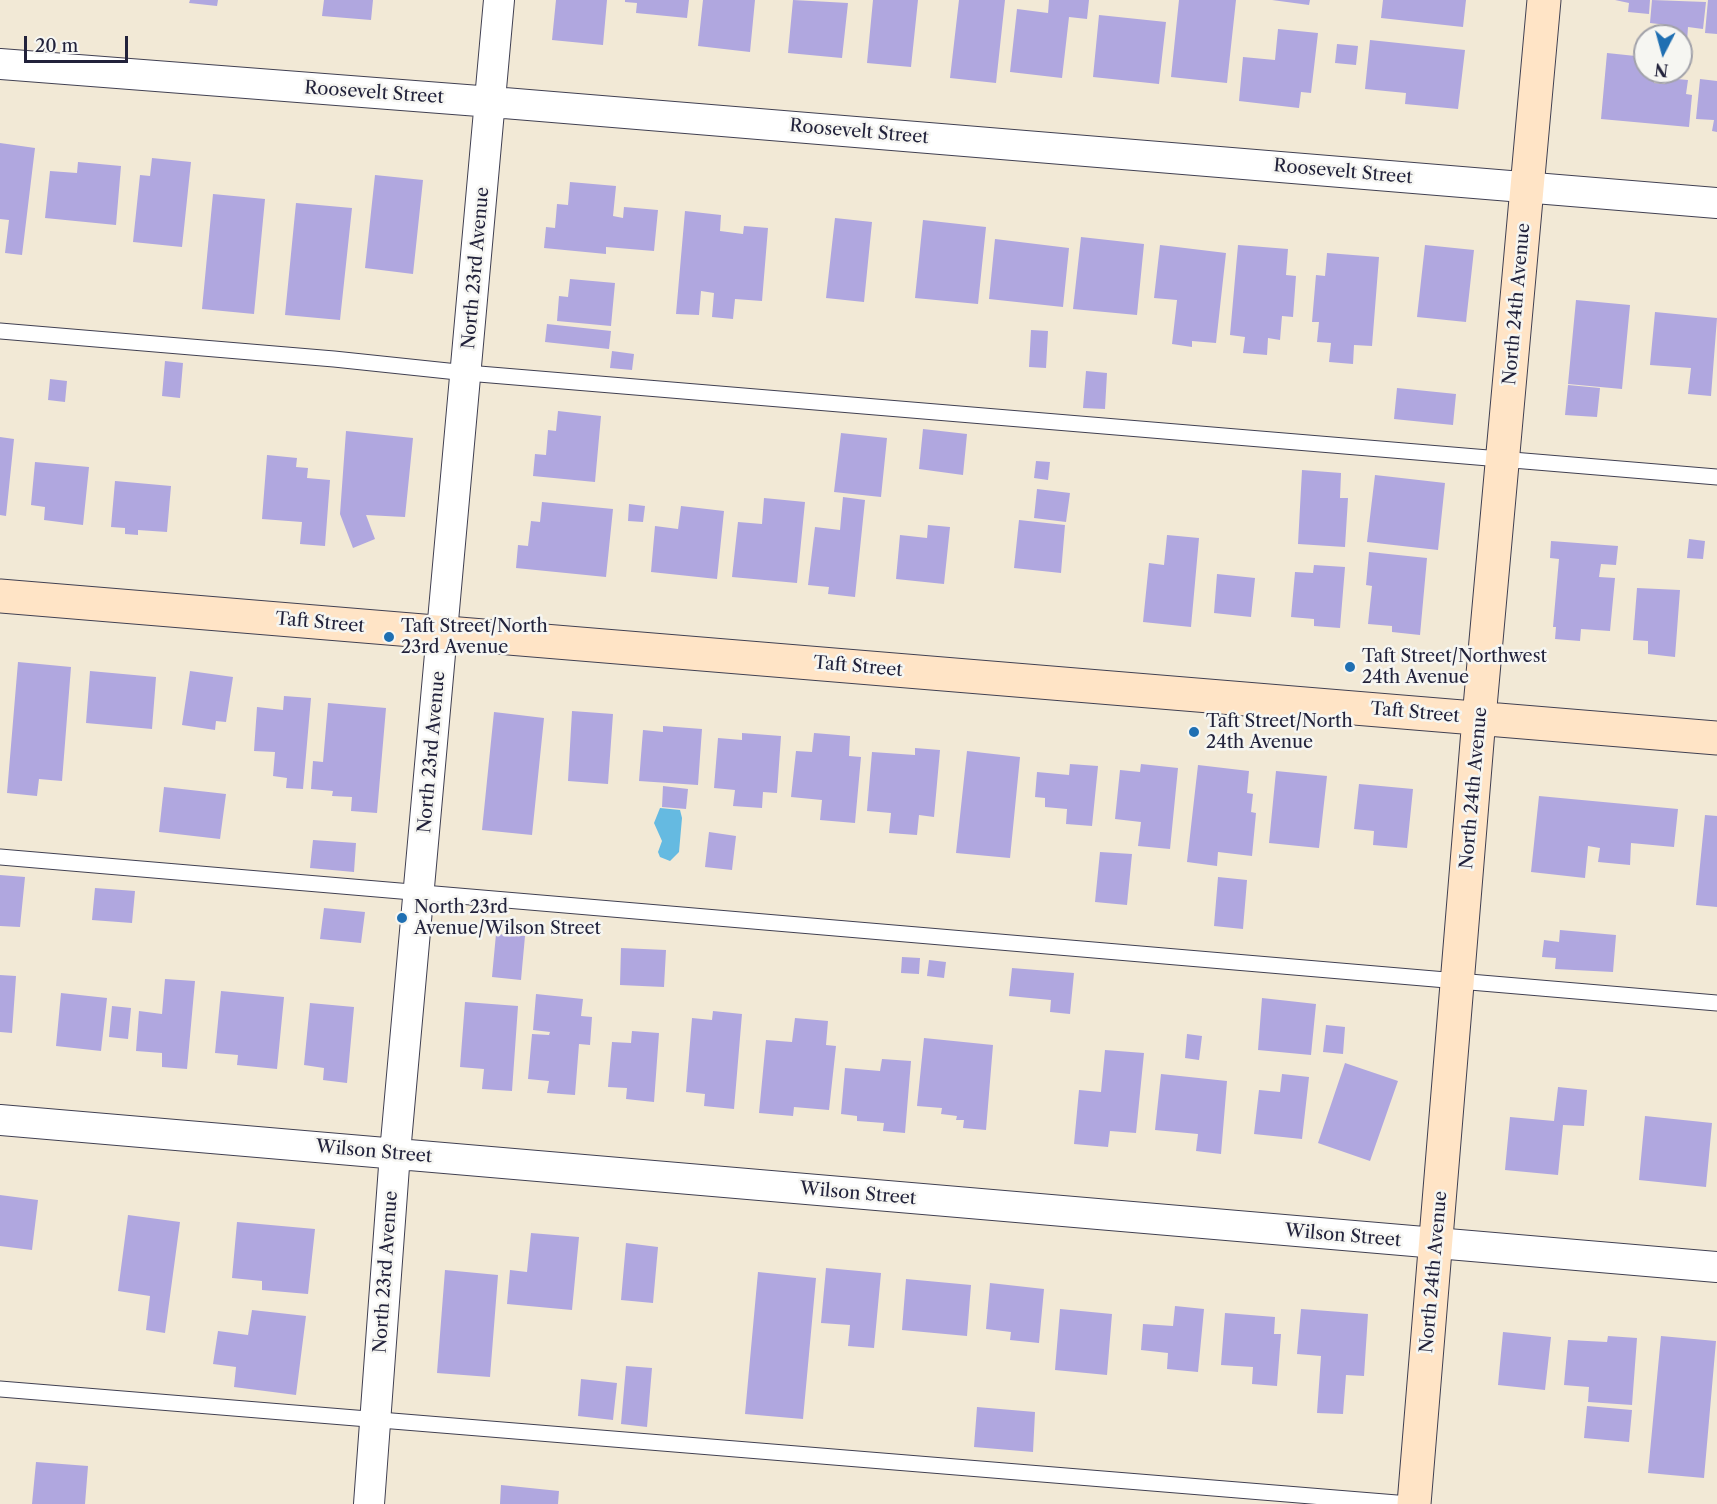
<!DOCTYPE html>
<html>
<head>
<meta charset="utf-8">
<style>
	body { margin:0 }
	#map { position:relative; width:1717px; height:1504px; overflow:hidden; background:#f2e9d6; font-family:"Libre Caslon Text",serif }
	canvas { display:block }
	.north { position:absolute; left:1633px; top:24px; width:60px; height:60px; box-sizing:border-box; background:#f6f6f2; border:2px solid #a1a1a9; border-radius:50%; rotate:186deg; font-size:16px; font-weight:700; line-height:24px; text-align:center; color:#22223b }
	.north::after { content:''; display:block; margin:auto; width:21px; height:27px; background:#1f6fb2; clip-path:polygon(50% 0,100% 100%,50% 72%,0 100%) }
	.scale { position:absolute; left:24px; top:36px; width:104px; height:27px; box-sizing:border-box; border:3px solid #22223b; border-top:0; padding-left:8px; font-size:18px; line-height:21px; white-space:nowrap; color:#22223b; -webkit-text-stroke:4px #f6f6f2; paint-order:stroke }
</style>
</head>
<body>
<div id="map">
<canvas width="1717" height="1504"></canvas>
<div class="north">N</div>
<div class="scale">20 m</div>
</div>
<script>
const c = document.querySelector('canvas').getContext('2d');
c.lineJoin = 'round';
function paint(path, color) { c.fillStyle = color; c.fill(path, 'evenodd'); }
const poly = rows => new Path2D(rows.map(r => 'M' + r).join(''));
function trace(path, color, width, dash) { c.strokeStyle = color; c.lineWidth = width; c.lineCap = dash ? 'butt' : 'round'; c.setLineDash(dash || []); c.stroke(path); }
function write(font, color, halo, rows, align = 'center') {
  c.font = font + ' "Libre Caslon Text",serif'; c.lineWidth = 5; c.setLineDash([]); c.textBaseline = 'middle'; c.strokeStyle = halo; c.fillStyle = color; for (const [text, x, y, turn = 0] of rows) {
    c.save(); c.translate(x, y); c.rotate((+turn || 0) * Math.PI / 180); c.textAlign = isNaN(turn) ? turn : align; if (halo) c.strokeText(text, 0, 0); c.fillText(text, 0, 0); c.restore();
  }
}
paint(poly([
	[660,808,680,810,682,818,679,852,670,861,660,857,658,852,662,841,654,823]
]), '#65bae1');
paint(poly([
	[190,0,218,0,217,6,189,3],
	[324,0,373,0,371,20,322,16],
	[556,0,607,0,603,45,552,40],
	[625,0,689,0,687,18,636,13,637,3,625,2],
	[703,0,755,0,750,52,698,46],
	[793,0,848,3,842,58,788,53],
	[873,0,918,0,911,67,867,63],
	[959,0,1005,0,996,83,950,78],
	[1049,0,1089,0,1087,19,1069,17,1062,78,1010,72,1017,9,1048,13],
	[1179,0,1236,0,1227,83,1171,77],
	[1272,0,1310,0,1309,5],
	[1383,0,1466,0,1463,27,1381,18],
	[1615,0,1650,0,1649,14,1628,12,1629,3],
	[1652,0,1706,2,1703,29,1688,27,1687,41,1681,40,1681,36,1666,36,1667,25,1650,23],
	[1708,0,1717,0,1717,34,1705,33],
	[1099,15,1166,22,1159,84,1093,77],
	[1278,29,1318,33,1311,93,1301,92,1299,108,1239,101,1243,57,1275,60],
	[1370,40,1465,50,1458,109,1405,104,1406,93,1365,89],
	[1337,44,1358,46,1356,65,1335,63],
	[1607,53,1645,57,1645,72,1655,72,1654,83,1665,84,1666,78,1688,80,1686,94,1692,95,1689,127,1601,119],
	[1700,79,1717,81,1717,132,1712,131,1714,120,1696,119],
	[0,143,35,148,22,255,5,253,9,220,0,219],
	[152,158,191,162,182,247,133,242,140,175,150,176],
	[78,162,121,166,116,225,45,218,50,171,77,173],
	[375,175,423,180,413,274,365,268],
	[570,182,616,186,613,216,623,218,624,207,658,210,654,251,606,247,606,254,544,248,546,227,555,228,557,204,568,205],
	[213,194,265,199,254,314,202,309],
	[296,203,352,208,340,320,285,315],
	[685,211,721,215,720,231,743,234,744,226,768,228,762,301,735,299,733,319,712,317,714,293,701,291,699,315,676,314],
	[835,218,872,222,864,302,826,298],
	[923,220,986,227,978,304,915,298],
	[1081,237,1144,244,1137,315,1073,309],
	[995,239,1069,248,1063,307,989,299],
	[1160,245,1226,253,1216,343,1192,341,1192,347,1172,344,1177,300,1154,298],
	[1238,245,1288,249,1286,275,1296,276,1293,317,1282,316,1280,340,1268,338,1267,355,1243,353,1245,337,1230,335],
	[1425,245,1474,250,1466,322,1417,317],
	[1327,253,1379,257,1372,346,1354,345,1353,364,1329,362,1331,343,1317,342,1319,322,1312,322,1316,275,1325,276],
	[570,279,615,283,611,326,557,321,559,296,568,297],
	[1576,300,1630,305,1622,389,1568,384],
	[1655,312,1717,318,1711,396,1688,394,1691,368,1650,365],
	[547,324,611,331,609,349,545,342],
	[1031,330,1048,331,1046,368,1029,367],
	[612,351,634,354,632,370,610,368],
	[165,361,183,363,180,398,162,396],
	[1086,371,1107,373,1105,409,1083,408],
	[50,379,67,381,65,402,48,400],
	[1568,385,1600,388,1597,417,1565,415],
	[1397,388,1456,394,1453,425,1394,419],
	[558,411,601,416,595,482,533,476,535,454,546,455,548,430,556,431],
	[923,429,967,434,963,475,919,469],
	[346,431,413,438,405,517,366,515,375,539,353,548,340,514],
	[841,433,887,438,881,497,834,492],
	[0,437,14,439,6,516,0,515],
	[267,455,297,458,296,467,308,468,307,478,330,480,325,546,300,544,302,522,262,519],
	[1036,461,1050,462,1048,480,1034,478],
	[35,462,89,467,83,525,44,520,45,507,31,505],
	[1302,470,1341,473,1340,498,1348,498,1345,547,1298,544],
	[1375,475,1445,483,1438,550,1367,542],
	[115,481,171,486,167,532,138,530,138,535,125,534,125,528,111,527],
	[1037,489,1070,493,1066,522,1034,518],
	[843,497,865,500,855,597,828,594,829,587,808,585,815,527,840,530],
	[764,498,805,502,797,583,732,577,738,522,762,524],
	[542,502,613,509,606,577,516,568,518,545,528,546,531,521,540,522],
	[629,504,645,506,643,522,628,521],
	[681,506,724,511,717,579,651,572,655,526,678,529],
	[1019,520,1065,525,1061,573,1014,568],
	[928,525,950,527,944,584,896,579,900,535,927,538],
	[1167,535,1199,538,1191,627,1143,622,1149,563,1164,565],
	[1689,539,1705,541,1703,559,1687,558],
	[1551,541,1618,546,1616,565,1601,564,1599,577,1615,578,1610,631,1581,629,1580,641,1555,639,1556,627,1553,627,1559,559,1550,558],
	[1369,552,1427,558,1420,635,1392,632,1392,626,1368,624,1372,586,1366,585],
	[1314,565,1345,567,1340,628,1314,626,1314,619,1291,617,1295,572,1313,573],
	[1217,574,1255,578,1251,617,1214,613],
	[1637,588,1680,590,1675,657,1648,654,1648,641,1633,640],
	[18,662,71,667,62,781,39,779,37,796,7,793],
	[90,671,156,677,152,729,86,723],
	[190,671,233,677,226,722,216,721,215,730,182,725],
	[284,696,311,698,303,789,286,788,287,778,273,776,275,752,254,751,257,707,283,710],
	[328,703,386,708,377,813,351,811,352,797,332,796,333,791,311,789,313,761,323,762],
	[572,711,613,714,608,784,568,781],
	[494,712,544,718,532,835,482,830],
	[663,726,702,729,698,785,639,781,643,730,663,732],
	[742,733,781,736,777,793,763,792,762,808,733,806,735,790,714,788,718,738,742,740],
	[814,733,850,736,849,756,861,757,855,823,820,820,822,800,791,797,796,751,812,752],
	[915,748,940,750,934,817,919,815,917,835,889,833,891,813,867,811,872,752,915,755],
	[967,751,1020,757,1010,858,956,853],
	[1070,764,1098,766,1092,826,1066,824,1067,809,1045,807,1045,798,1035,797,1037,772,1069,775],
	[1141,764,1178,768,1170,849,1138,846,1141,822,1115,819,1120,770,1140,772],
	[1198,765,1249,771,1247,793,1253,794,1251,812,1256,813,1252,856,1218,852,1217,866,1187,862],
	[1276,771,1327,776,1319,848,1269,843],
	[1359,784,1413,789,1407,848,1373,845,1374,831,1354,829],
	[663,786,688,789,686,809,662,807],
	[164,787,226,794,220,839,159,832],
	[1539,796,1678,809,1674,847,1631,843,1630,865,1598,862,1600,848,1588,846,1585,878,1531,872],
	[1705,815,1717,816,1717,907,1696,905],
	[709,832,736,836,732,870,705,867],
	[313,840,356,843,354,872,310,868],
	[1100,852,1132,854,1127,905,1095,902],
	[0,875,25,877,20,927,0,926],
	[1218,877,1247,880,1243,929,1214,926],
	[95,888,135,891,132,923,92,920],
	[324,908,365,912,361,943,320,939],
	[1560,930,1616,935,1613,972,1555,969,1556,958,1542,957,1544,940,1559,942],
	[496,934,525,936,521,980,492,977],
	[621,948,666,950,664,987,620,985],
	[902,957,920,958,919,974,901,973],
	[929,960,946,962,944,978,927,976],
	[1012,968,1074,973,1070,1014,1050,1012,1051,1000,1009,996],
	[0,975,16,976,12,1033,0,1032],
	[165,979,195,981,187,1069,162,1067,162,1053,136,1051,139,1011,162,1014],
	[221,991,284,997,277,1069,237,1065,238,1055,215,1053],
	[61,993,107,998,101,1051,56,1046],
	[536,994,583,999,581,1016,592,1017,590,1045,579,1044,575,1095,547,1093,549,1081,528,1079,532,1034,549,1035,550,1032,533,1030],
	[1262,998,1316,1004,1311,1055,1258,1050],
	[465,1002,518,1006,512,1091,482,1089,484,1069,460,1067],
	[310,1003,354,1007,347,1083,323,1080,324,1068,304,1065],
	[112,1006,131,1008,128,1039,109,1037],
	[713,1011,742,1014,734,1109,704,1106,705,1094,686,1092,692,1018,712,1020],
	[795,1018,828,1021,826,1045,836,1046,829,1110,794,1107,793,1116,759,1113,766,1040,792,1042],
	[1326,1025,1345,1027,1343,1054,1323,1052],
	[632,1031,659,1033,654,1102,626,1099,627,1088,608,1087,612,1042,631,1043],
	[1187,1034,1202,1036,1199,1060,1185,1058],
	[924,1038,993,1045,986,1130,963,1128,964,1120,956,1120,957,1116,941,1114,942,1108,917,1106],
	[1105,1050,1144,1053,1136,1133,1110,1131,1108,1147,1074,1144,1079,1090,1101,1092],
	[882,1059,911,1061,905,1133,883,1131,884,1123,857,1121,857,1116,841,1114,845,1068,880,1071],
	[1345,1063,1398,1081,1370,1161,1318,1143],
	[1161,1074,1227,1081,1221,1154,1196,1151,1198,1134,1155,1130],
	[1282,1074,1309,1077,1302,1139,1254,1134,1259,1090,1280,1092],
	[1558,1087,1587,1090,1584,1126,1563,1125,1558,1175,1505,1170,1510,1117,1554,1121],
	[1645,1116,1712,1123,1706,1187,1639,1180],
	[0,1195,38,1200,32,1250,0,1246],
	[128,1215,180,1222,165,1333,146,1330,150,1296,118,1291],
	[237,1222,315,1229,308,1294,262,1290,262,1281,232,1278],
	[531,1233,579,1237,572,1310,507,1304,510,1270,527,1272],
	[626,1243,658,1247,653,1303,621,1300],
	[826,1268,881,1273,874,1348,848,1346,850,1325,821,1323],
	[445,1270,498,1275,490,1377,437,1373],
	[758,1272,816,1278,803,1419,745,1414],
	[906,1279,971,1285,967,1336,902,1330],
	[990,1283,1044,1289,1039,1343,1010,1340,1011,1332,986,1329],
	[1175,1306,1204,1309,1198,1372,1167,1369,1168,1353,1141,1350,1143,1324,1173,1326],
	[1060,1309,1112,1314,1107,1375,1055,1370],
	[1301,1309,1368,1314,1364,1376,1346,1375,1343,1414,1317,1413,1321,1356,1297,1354],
	[252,1310,306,1316,296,1395,234,1387,236,1367,213,1364,218,1331,248,1335],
	[1225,1313,1275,1317,1274,1334,1281,1334,1277,1386,1252,1384,1253,1367,1221,1365],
	[1503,1332,1551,1337,1545,1390,1498,1385],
	[1608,1336,1637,1338,1632,1405,1588,1402,1589,1387,1564,1385,1568,1340,1607,1342],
	[1661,1336,1716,1341,1704,1478,1648,1473],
	[626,1366,652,1368,647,1427,621,1424],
	[581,1379,617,1383,613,1420,578,1416],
	[1587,1406,1632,1410,1629,1442,1584,1438],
	[977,1407,1035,1412,1033,1452,974,1447],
	[36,1462,88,1466,85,1504,32,1504],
	[501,1485,559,1491,558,1504,500,1504]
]), '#b0a7df');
const lane = poly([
	[0,331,334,359,467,373,1717,477],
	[0,857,1717,1003],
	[0,1389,1409,1504]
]);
const street = poly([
	[0,64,492,102,1717,203],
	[0,1120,1717,1267],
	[369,1504,395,1153,499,0]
]);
const secondary = poly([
	[0,596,1717,738],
	[1414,1504,1479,718,1544,0]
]);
trace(lane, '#414052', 17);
trace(street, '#414052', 32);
trace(secondary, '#414052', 35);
trace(lane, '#fff', 15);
trace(street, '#fff', 30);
trace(secondary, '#ffe4c6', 33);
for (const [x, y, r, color] of [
	[389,637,6,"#1f6fb2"],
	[1350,667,6,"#1f6fb2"],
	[1194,732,6,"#1f6fb2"],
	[402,918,6,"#1f6fb2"]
]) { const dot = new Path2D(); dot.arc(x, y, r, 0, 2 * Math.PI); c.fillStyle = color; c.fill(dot); trace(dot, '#f6f6f2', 2); }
write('18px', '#22223b', '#f6f6f2', [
	["Roosevelt Street",374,93,4],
	["Roosevelt Street",859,132,5],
	["Roosevelt Street",1343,172,5],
	["North 23rd Avenue",476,268,-85],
	["North 24th Avenue",1517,304,-85],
	["Taft Street",320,623,5],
	["Taft Street",858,667,5],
	["Taft Street",1415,713,5],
	["North 23rd Avenue",432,752,-85],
	["North 24th Avenue",1474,788,-85],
	["Wilson Street",374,1152,5],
	["Wilson Street",858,1194,5],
	["Wilson Street",1343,1236,5],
	["North 23rd Avenue",386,1272,-86],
	["North 24th Avenue",1434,1272,-85]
]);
write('18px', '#22223b', '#f6f6f2', [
	["Taft Street/North",401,627],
	["23rd Avenue",401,648],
	["Taft Street/Northwest",1362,657],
	["24th Avenue",1362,678],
	["Taft Street/North",1206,722],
	["24th Avenue",1206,743],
	["North 23rd",414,908],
	["Avenue/Wilson Street",414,929]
], 'left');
</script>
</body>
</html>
